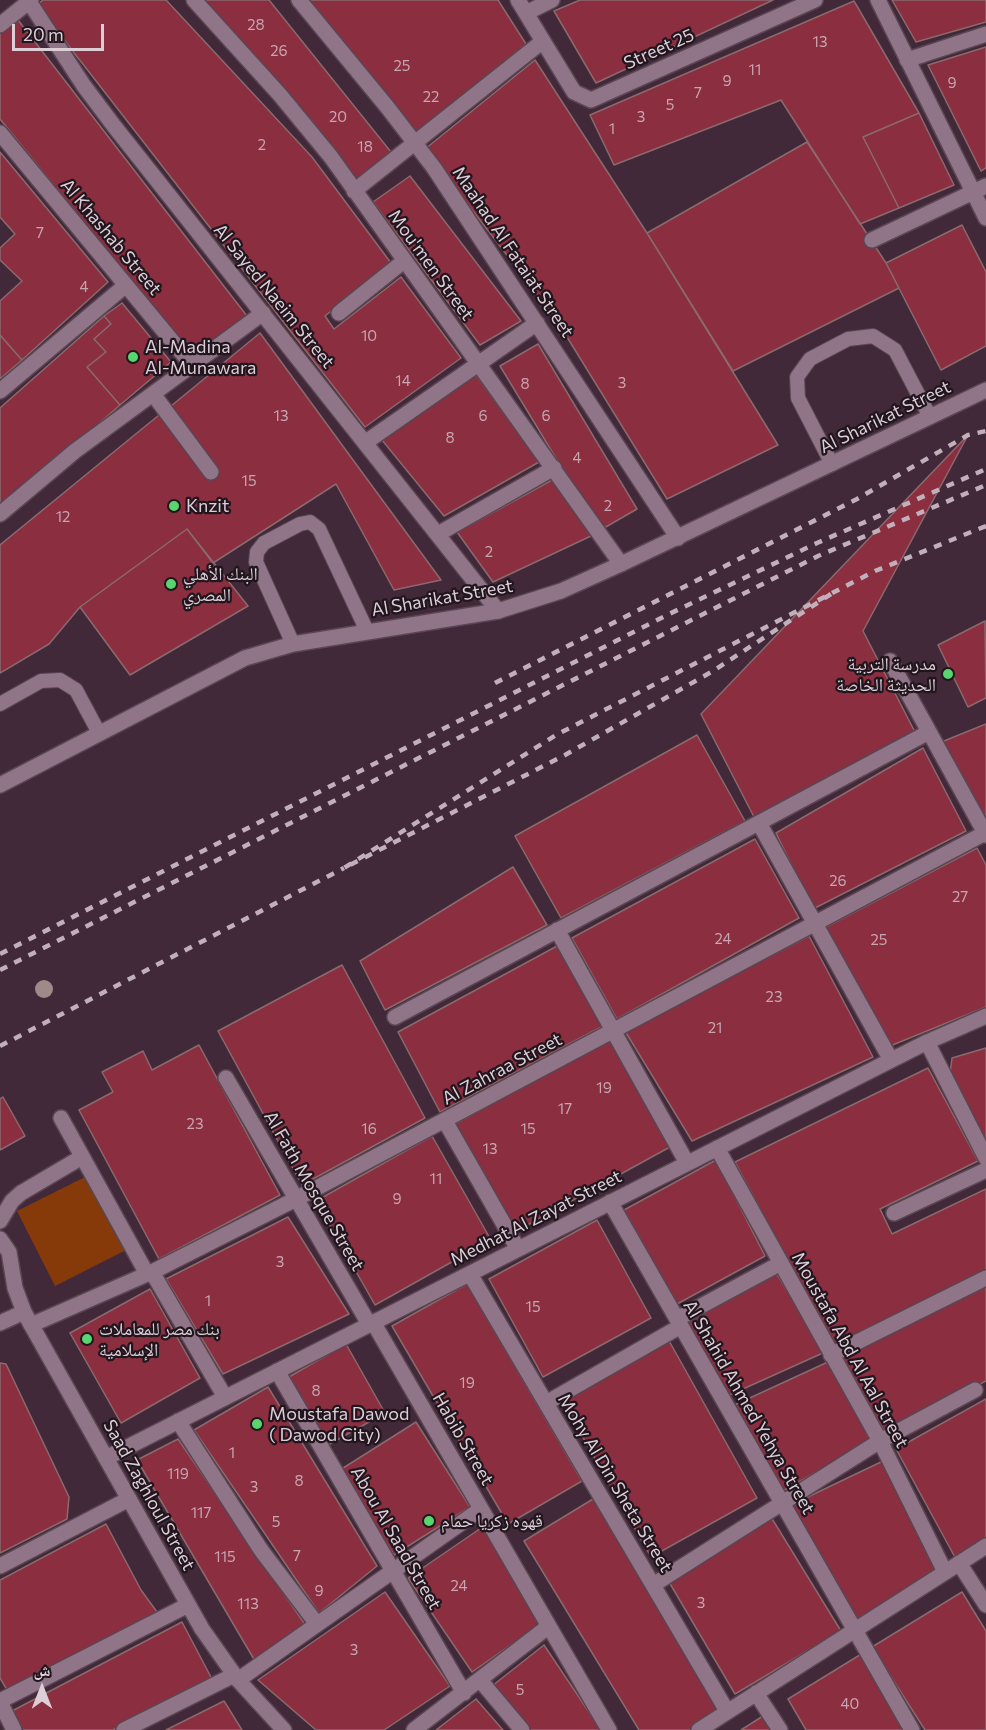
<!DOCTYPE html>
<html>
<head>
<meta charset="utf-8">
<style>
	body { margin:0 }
	#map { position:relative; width:986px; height:1730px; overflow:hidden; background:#412939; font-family:Commissioner,"Noto Naskh Arabic",sans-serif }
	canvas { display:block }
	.north { position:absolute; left:12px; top:1658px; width:60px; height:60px; -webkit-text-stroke:4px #21161d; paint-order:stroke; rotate:0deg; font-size:16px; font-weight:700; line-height:24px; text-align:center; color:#dccdd7 }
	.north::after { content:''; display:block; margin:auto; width:21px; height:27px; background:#dccdd7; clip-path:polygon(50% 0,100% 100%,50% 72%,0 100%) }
	.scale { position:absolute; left:12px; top:24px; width:92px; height:27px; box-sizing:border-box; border:3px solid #dccdd7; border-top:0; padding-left:8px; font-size:18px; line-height:21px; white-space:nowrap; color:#dccdd7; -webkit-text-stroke:4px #21161d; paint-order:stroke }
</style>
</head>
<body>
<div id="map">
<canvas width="986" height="1730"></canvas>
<div class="north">ش</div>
<div class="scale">20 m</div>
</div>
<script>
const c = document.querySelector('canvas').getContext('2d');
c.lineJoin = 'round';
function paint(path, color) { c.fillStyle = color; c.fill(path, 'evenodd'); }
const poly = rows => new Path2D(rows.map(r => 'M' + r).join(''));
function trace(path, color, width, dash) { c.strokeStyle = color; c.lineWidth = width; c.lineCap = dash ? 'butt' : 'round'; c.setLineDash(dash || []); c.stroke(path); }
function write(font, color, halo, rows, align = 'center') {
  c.font = font + ' Commissioner,"Noto Naskh Arabic",sans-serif'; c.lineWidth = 4.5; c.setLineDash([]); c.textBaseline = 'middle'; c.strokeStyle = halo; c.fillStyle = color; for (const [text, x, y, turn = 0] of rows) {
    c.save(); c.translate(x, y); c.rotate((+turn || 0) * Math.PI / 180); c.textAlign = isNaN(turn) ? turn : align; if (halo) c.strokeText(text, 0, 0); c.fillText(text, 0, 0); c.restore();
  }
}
paint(poly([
	[87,1176,126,1250,55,1286,17,1211]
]), '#863a0a');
const building = poly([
	[43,0,166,0,312,157,391,263,325,316,334,329,401,277,461,358,365,427,37,5,43,0],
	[198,0,269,0,391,152,356,180,312,121,198,0],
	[309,0,498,0,526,44,414,135,309,0],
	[580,0,773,0,596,83,554,11,580,0],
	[892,0,986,0,986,22,916,42,892,0],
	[854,1,919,113,863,137,899,208,860,224,781,100,614,165,590,115,854,1],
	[18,20,247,316,194,358,0,119,0,33,18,20],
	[986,47,986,168,981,171,928,65,986,47],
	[535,60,647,233,778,445,667,499,554,316,425,149,535,60],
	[919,113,954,185,899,208,863,137,919,113],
	[807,142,886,263,899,288,733,371,647,233,807,142],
	[0,152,108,282,22,360,0,335,0,301,22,281,0,260,0,248,15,234,0,217,0,152],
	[410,176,521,321,480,345,373,202,410,176],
	[962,225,986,272,986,346,941,370,886,263,962,225],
	[122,303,171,362,120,405,87,367,106,352,94,339,111,324,104,316,122,303],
	[104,316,111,324,94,339,106,352,87,367,120,405,0,510,0,408,104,316],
	[260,333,441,580,394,590,336,484,213,563,187,529,80,607,49,644,0,673,0,545,159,415,209,480,219,472,171,406,260,333],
	[0,335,22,360,0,379,0,335],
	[538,344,637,509,604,528,565,473,500,366,538,344],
	[474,372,539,462,444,516,382,440,474,372],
	[968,435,863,631,915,732,754,817,701,714,968,435],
	[554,479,591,536,493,582,457,532,554,479],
	[187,529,248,606,130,675,80,607,187,529],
	[985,621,986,698,968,707,938,645,985,621],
	[986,724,986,825,939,743,986,724],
	[697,735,745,821,561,918,515,836,697,735],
	[923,748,966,831,813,909,776,833,923,748],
	[755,839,799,918,617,1019,572,938,755,839],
	[977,848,986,865,986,1007,890,1046,824,928,977,848],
	[513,867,547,925,385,1010,360,961,513,867],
	[809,936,873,1057,692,1141,625,1031,809,936],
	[559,945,603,1026,440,1112,398,1032,559,945],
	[342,965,425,1118,302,1185,218,1031,342,965],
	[610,1039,670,1147,513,1233,453,1125,610,1039],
	[199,1045,280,1195,159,1259,79,1110,113,1092,102,1072,143,1051,152,1070,199,1045],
	[986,1048,986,1145,950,1074,952,1058,986,1048],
	[928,1068,978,1161,880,1209,892,1234,986,1189,986,1275,834,1347,735,1162,928,1068],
	[3,1097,25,1136,0,1150,0,1099,3,1097],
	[432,1136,491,1240,375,1305,316,1201,432,1136],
	[716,1160,765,1256,677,1304,624,1210,716,1160],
	[288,1217,349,1314,223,1374,166,1279,288,1217],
	[597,1220,651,1318,543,1377,489,1279,597,1220],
	[775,1271,825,1352,723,1398,683,1321,775,1271],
	[467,1284,582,1481,508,1524,392,1326,467,1284],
	[986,1287,986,1381,886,1434,840,1356,986,1287],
	[150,1289,200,1378,121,1423,70,1333,150,1289],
	[668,1339,757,1498,651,1557,561,1399,668,1339],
	[346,1344,385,1413,328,1445,289,1377,346,1344],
	[830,1361,874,1440,779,1493,728,1408,830,1361],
	[0,1363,6,1364,69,1497,67,1519,0,1553,0,1363],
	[268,1387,377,1566,319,1613,194,1430,268,1387],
	[986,1399,986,1541,957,1561,896,1449,986,1399],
	[416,1422,470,1507,394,1555,340,1470,416,1422],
	[178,1439,306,1626,255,1661,137,1460,178,1439],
	[883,1461,936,1570,858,1626,791,1505,883,1461],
	[593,1499,722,1711,690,1730,639,1730,524,1541,593,1499],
	[771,1517,841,1631,735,1694,669,1582,771,1517],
	[106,1524,141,1590,157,1612,7,1690,0,1678,0,1580,106,1524],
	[484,1526,539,1625,472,1672,408,1578,484,1526],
	[385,1592,450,1686,384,1730,316,1730,258,1680,385,1592],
	[962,1592,986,1631,986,1730,925,1730,872,1647,962,1592],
	[182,1622,212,1679,113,1730,21,1730,12,1711,182,1622],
	[544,1645,601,1730,526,1730,492,1686,544,1645],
	[863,1653,910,1730,806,1730,788,1699,863,1653],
	[476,1699,503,1730,436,1730,476,1699],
	[224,1701,242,1730,166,1730,224,1701],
	[763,1716,771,1730,741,1730,763,1716]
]);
paint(building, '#8a2e40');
trace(building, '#8b6a6d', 1.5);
const lane = poly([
	[832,464,798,398,797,377,810,359,848,339,873,336,895,350,930,417],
	[293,644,256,562,257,552,264,543,300,524,310,522,319,529,367,631],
	[0,704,41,681,60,680,76,690,99,733]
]);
const street = poly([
	[28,0,84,86,114,126,498,611],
	[194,0,280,95,331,157,621,564],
	[299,0,388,108,434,168,678,538],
	[518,0,574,92,591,100,815,0],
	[878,0,986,218],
	[526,13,552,0],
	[0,25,31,0],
	[907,60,986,34],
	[0,133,192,365],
	[354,191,543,41],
	[872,240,986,186],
	[339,313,404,261],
	[0,391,126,285],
	[153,394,211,472],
	[366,442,537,323],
	[0,514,75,451,263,313],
	[438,534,554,468],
	[890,661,986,835],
	[759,823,891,1060],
	[557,930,687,1163],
	[395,1017,929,732],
	[927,1042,986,1158],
	[226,1078,369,1324],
	[61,1118,147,1274],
	[445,1121,518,1249],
	[717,1148,880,1441,945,1572],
	[610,1202,912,1730],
	[894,1213,986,1170],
	[0,1221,12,1201,21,1193,82,1157],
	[152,1272,225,1397],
	[470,1274,727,1711],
	[677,1319,781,1263],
	[373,1322,609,1730],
	[0,1323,24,1312],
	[31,1325,152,1272,296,1199,985,833],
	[831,1355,986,1278],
	[277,1371,464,1693],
	[546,1403,681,1326],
	[178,1421,261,1550,317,1624],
	[106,1458,927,1042,986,1016],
	[959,1563,986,1605],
	[0,1566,129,1499],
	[653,1585,880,1441,975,1390],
	[238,1680,481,1509],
	[480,1680,522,1730],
	[756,1693,780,1730],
	[0,1701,188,1605],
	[0,1702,14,1730],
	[124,1730,234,1675],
	[414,1730,549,1626],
	[699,1730,986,1546]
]);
const secondary = poly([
	[0,785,245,658,293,644,498,611,561,591,621,564,986,390],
	[0,1239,9,1252,15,1288,24,1312,202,1629,238,1680,284,1730]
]);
trace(lane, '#5a4653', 16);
trace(street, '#5a4653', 18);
trace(secondary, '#5a4653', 18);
trace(lane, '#907487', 14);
trace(street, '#907487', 15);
trace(secondary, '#907487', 15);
trace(poly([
	[831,594,713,671,565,755,344,868,556,735,875,571,986,526],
	[495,683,857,499,968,435,986,431],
	[0,954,667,615,817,543,986,469],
	[0,970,818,556,986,485],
	[0,1046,344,868]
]), '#c1b0bb', 4.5, [8, 8]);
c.fillStyle = '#a18989';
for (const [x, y] of [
	[44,989]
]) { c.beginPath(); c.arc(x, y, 9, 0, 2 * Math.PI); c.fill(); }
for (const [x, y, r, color] of [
	[133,357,6,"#59d56f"],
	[174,506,6,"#59d56f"],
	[171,584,6,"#59d56f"],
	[948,674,6,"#59d56f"],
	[87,1339,6,"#59d56f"],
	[257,1424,6,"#59d56f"],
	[429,1521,6,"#59d56f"]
]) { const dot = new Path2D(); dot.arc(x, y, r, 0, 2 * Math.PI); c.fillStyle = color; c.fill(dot); trace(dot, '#21161d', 2); }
write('15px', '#c8a5b1', null, [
	["28",256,25],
	["13",820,42],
	["26",279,51],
	["25",402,66],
	["11",755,70],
	["9",727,81],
	["9",952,83],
	["7",698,93],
	["22",431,97],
	["5",670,105],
	["20",338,117],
	["3",641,117],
	["1",612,129],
	["2",262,145],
	["18",365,147],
	["7",40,233],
	["4",84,287],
	["10",369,336],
	["14",403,381],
	["3",622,383],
	["8",525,384],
	["13",281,416],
	["6",483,416],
	["6",546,416],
	["8",450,438],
	["4",577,458],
	["15",249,481],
	["2",608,506],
	["12",63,517],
	["2",489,552],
	["26",838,881],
	["27",960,897],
	["24",723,939],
	["25",879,940],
	["23",774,997],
	["21",715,1028],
	["19",604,1088],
	["17",565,1109],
	["23",195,1124],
	["16",369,1129],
	["15",528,1129],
	["13",490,1149],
	["11",436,1179],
	["9",397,1199],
	["3",280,1262],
	["1",208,1301],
	["15",533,1307],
	["19",467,1383],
	["8",316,1391],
	["1",232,1453],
	["119",178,1474],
	["8",299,1481],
	["3",254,1487],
	["117",201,1513],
	["5",276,1522],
	["7",297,1556],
	["115",225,1557],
	["24",459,1586],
	["9",319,1591],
	["3",701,1603],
	["113",248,1604],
	["3",354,1650],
	["5",520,1690],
	["40",850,1704]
]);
write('18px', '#dccdd7', '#21161d', [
	["Street 25",659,49,-24],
	["Al Khashab Street",111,237,50],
	["Maahad Al Fataiat Street",513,252,56],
	["Mou'men Street",431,265,54],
	["Al Sayed Naeim Street",274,296,51],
	["Al Sharikat Street",885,417,-26],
	["Al Sharikat Street",442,598,-10],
	["Al Zahraa Street",502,1069,-28],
	["Al Fath Mosque Street",314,1191,60],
	["Medhat Al Zayat Street",536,1218,-27],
	["Moustafa Abd Al Aal Street",850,1350,61],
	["Al Shahid Ahmed Yehya Street",749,1407,60],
	["Habib Street",463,1439,60],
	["Mohy Al Din Sheta Street",615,1483,59],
	["Saad Zaghloul Street",149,1495,61],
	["Abou Al Saad Street",396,1538,60]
]);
write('18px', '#dccdd7', '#21161d', [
	["Al-Madina",145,347],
	["Al-Munawara",145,368],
	["Knzit",186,506],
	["البنك الأهلي",183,574],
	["المصري",183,595],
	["مدرسة التربية",936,664,"right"],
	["الحديثة الخاصة",936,685,"right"],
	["بنك مصر للمعاملات",99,1329],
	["الإسلامية",99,1350],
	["Moustafa Dawod",269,1414],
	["( Dawod City)",269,1435],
	["قهوه زكريا حمام",441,1521]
], 'left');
</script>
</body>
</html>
